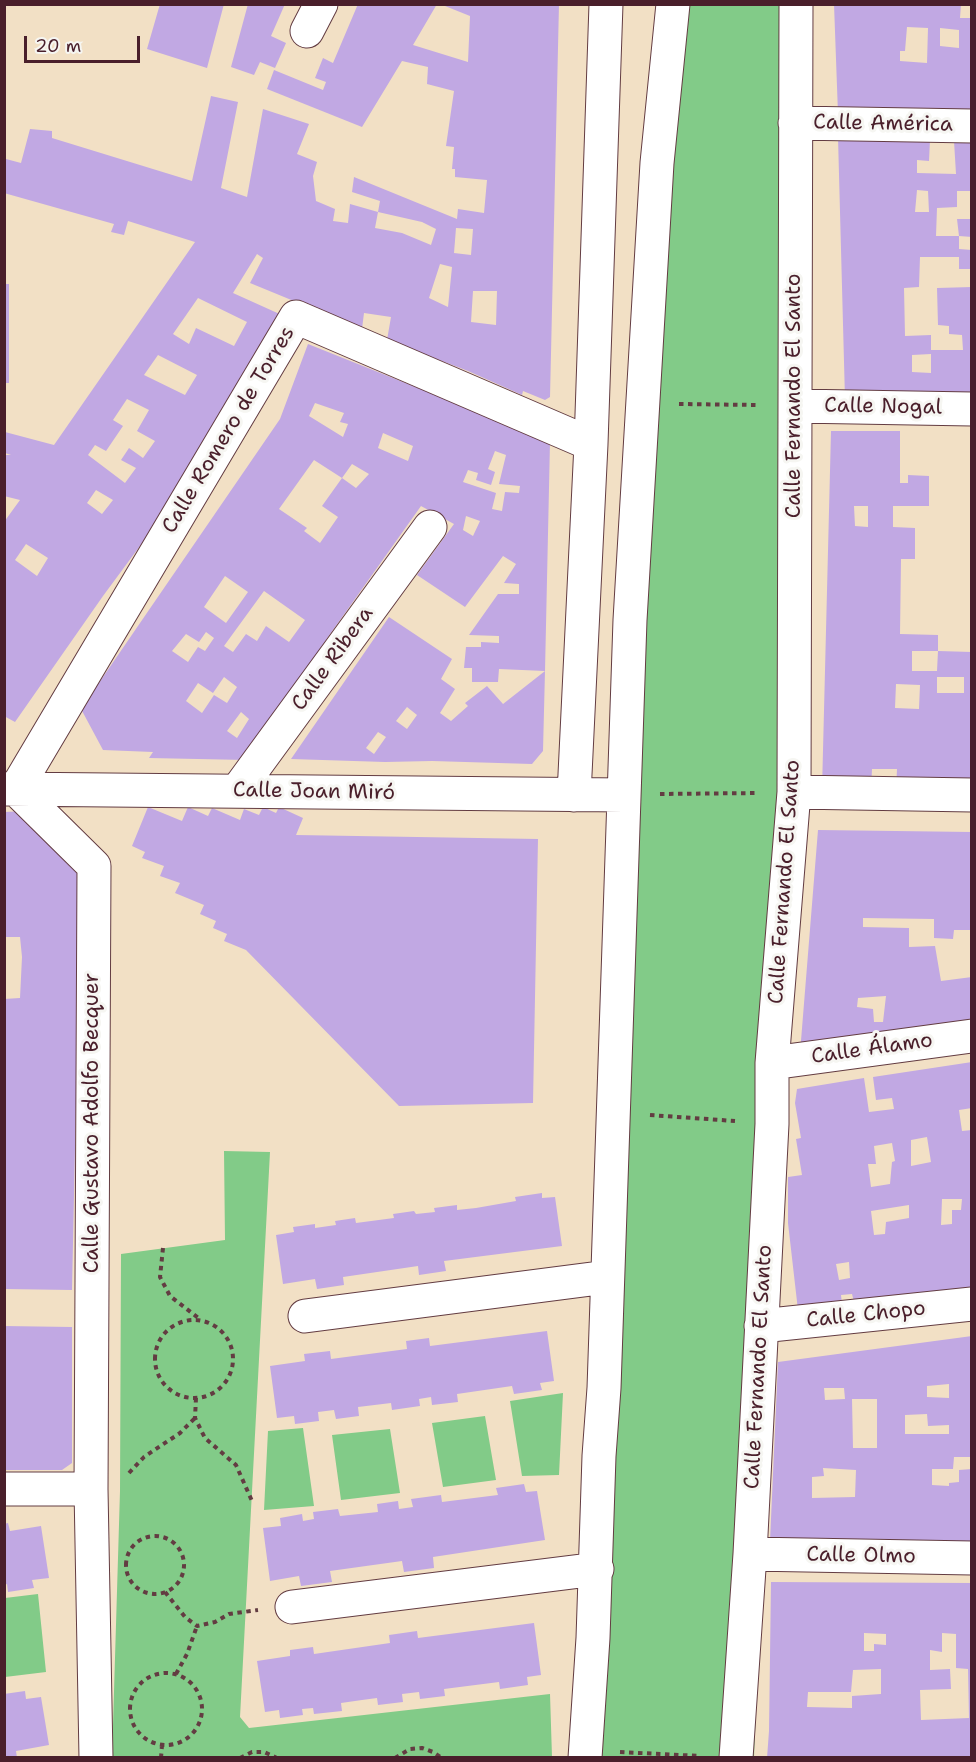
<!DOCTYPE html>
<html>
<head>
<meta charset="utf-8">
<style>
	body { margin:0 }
	#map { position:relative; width:976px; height:1762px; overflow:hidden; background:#f2e0c5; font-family:"Shantell Sans",sans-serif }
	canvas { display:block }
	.frame { position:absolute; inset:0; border:6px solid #4a1f2b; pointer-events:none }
	.scale { position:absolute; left:24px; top:36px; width:116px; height:27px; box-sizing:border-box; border:3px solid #4a1f2b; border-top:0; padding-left:8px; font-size:18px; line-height:21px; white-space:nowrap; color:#4a1f2b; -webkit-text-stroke:4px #f6f6f2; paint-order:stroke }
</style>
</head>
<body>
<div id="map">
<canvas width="976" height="1762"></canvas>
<div class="frame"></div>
<div class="scale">20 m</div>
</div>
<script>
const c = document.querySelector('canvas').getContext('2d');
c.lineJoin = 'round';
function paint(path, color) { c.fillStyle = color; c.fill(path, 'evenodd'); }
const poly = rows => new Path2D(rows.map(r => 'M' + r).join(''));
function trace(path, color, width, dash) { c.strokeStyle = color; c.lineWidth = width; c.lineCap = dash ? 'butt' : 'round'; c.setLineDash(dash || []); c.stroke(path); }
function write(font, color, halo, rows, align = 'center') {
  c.font = font + ' "Shantell Sans",sans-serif'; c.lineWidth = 6; c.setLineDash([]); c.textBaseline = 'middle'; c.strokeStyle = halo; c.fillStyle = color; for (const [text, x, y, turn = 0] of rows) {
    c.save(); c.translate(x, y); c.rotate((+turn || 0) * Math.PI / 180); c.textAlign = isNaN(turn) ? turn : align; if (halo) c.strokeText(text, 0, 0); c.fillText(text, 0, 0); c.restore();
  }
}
paint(poly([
	[673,5,796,5,794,792,754,1757,585,1758],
	[224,1151,270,1152,240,1717,249,1728,550,1694,552,1757,112,1758,120,1491,121,1254,225,1240],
	[563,1393,559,1475,522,1476,510,1401],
	[485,1416,496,1480,443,1487,432,1423],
	[303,1428,314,1506,264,1510,268,1431],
	[390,1429,400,1493,341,1500,332,1435],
	[38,1594,46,1672,5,1677,5,1598]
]), '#82cb88');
paint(poly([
	[160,4,224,4,207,68,147,49],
	[248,4,285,4,271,36,286,43,275,68,260,62,254,75,231,67],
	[358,4,437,4,413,45,468,62,470,16,440,4,559,4,550,397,545,400,523,391,522,395,468,371,387,340,391,317,364,313,362,329,250,283,263,258,257,254,233,293,284,316,154,527,103,596,15,722,4,716,4,522,20,500,4,496,4,455,11,455,5,453,5,432,54,445,195,242,128,221,124,235,111,232,114,224,4,193,4,165,6,159,21,163,30,129,52,131,52,138,192,181,211,96,238,102,221,188,247,197,263,109,309,124,297,154,317,162,313,176,316,201,335,209,333,221,348,223,350,204,378,212,375,228,402,233,431,245,436,229,422,222,378,212,380,201,352,192,354,177,457,219,458,209,484,213,487,180,455,177,455,169,452,169,454,147,446,146,454,91,427,84,428,67,402,61,362,127,267,89,274,70,323,90,326,82,315,78,323,58,333,63],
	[456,228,473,229,471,255,454,253],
	[440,264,452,267,448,307,429,298],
	[473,291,497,291,496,325,471,322],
	[198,298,247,322,234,346,196,328,189,344,173,334],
	[158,355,197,375,185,395,144,375],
	[127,399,149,410,137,431,155,441,143,458,129,448,121,460,136,468,125,483,88,455,95,445,106,451,123,426,113,420],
	[96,490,113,500,102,514,87,503],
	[26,544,48,558,37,576,15,560],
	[834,4,961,4,960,18,972,18,972,111,838,114],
	[907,27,928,28,927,63,900,61,900,51,905,51],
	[940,28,959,30,959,48,940,46],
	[838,137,930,140,929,161,917,160,917,173,956,174,954,141,972,141,972,191,957,191,957,207,937,208,936,236,959,236,957,219,972,219,972,237,959,236,959,249,972,250,972,269,959,269,959,257,920,257,919,287,904,288,905,336,931,335,931,350,963,350,962,335,949,334,949,326,938,325,937,288,972,287,972,400,845,399],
	[917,190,928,191,929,212,915,212],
	[931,354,931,373,912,372,912,355],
	[4,284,9,284,9,383,4,383],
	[308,344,433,394,433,393,550,442,545,671,499,669,498,682,472,682,472,668,464,668,466,647,481,647,481,642,499,643,499,636,469,635,498,594,519,594,519,584,504,583,516,564,503,556,465,607,417,575,454,524,421,506,328,637,246,760,149,758,153,752,103,750,81,709,280,419],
	[315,403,344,413,340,422,348,424,343,437,309,416],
	[383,433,413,446,408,461,378,448],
	[495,451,506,455,499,484,520,486,519,493,505,492,502,511,492,509,496,493,463,482,468,470,478,473,476,480,491,485,495,472,488,469],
	[314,460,342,478,322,506,338,517,320,543,304,531,307,528,279,509],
	[352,464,369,474,356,488,342,478],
	[466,516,480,521,473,536,463,530],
	[225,576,248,592,226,623,204,607],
	[264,591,305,620,289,642,266,626,257,641,246,634,233,652,224,646],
	[206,632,214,638,205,651,198,647,188,662,172,651,186,634,199,642],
	[224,677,237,687,227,703,214,695,202,713,186,701,198,683,213,693],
	[241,712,249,719,237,738,227,731],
	[831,431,900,431,900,483,908,483,908,475,929,476,929,506,893,506,893,527,915,528,915,559,901,559,900,634,938,635,938,651,972,652,972,791,896,790,897,769,872,769,871,790,822,790],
	[854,506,868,506,868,527,855,526],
	[912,651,938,651,937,671,912,671],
	[937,677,964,677,964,693,937,693],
	[896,684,920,685,919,709,895,708],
	[389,617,452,659,441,679,455,689,440,713,451,721,468,706,465,703,487,686,503,704,545,671,543,751,532,764,432,761,385,762,291,759],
	[407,707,417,715,407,729,396,721],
	[378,732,386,737,374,754,366,748],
	[148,807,182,821,188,807,208,816,212,808,240,820,244,809,259,815,263,807,276,813,279,807,303,818,296,835,538,839,533,1103,399,1106,246,950,224,941,227,934,213,928,216,921,200,914,204,905,175,893,180,883,160,876,164,866,142,858,145,852,132,846],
	[27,811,81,866,72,1290,4,1289,4,999,20,998,22,957,20,937,4,937,4,812],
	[818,830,972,832,972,934,970,930,954,930,953,939,934,938,934,919,863,918,863,927,909,928,909,947,935,946,941,981,972,977,972,1028,800,1053],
	[886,996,883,1022,874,1022,873,1009,857,1007,858,998],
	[972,1062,972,1108,959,1110,962,1131,972,1130,972,1295,856,1310,852,1294,841,1295,843,1313,799,1319,788,1223,788,1177,802,1175,796,1139,801,1138,795,1103,797,1089,864,1078,869,1112,894,1109,892,1098,876,1100,873,1077],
	[927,1137,931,1162,911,1166,911,1140],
	[892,1143,895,1161,892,1162,890,1184,871,1187,868,1164,876,1164,874,1146],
	[942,1199,962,1199,961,1210,952,1210,952,1224,941,1225],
	[909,1205,909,1218,886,1222,885,1234,874,1235,871,1211],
	[849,1262,850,1278,839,1280,836,1264],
	[542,1193,542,1198,555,1197,562,1246,444,1261,446,1271,419,1275,418,1266,343,1277,344,1285,317,1289,315,1279,283,1284,276,1235,294,1232,293,1227,315,1224,315,1228,336,1225,335,1221,355,1218,356,1223,394,1218,393,1214,414,1211,416,1214,435,1212,434,1208,457,1205,457,1210,476,1208,516,1201,515,1197],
	[4,1326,72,1327,72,1463,62,1470,4,1470],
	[547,1331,554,1381,540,1383,542,1390,514,1394,512,1386,457,1394,458,1402,432,1405,431,1397,419,1399,420,1406,392,1410,391,1403,358,1407,359,1416,336,1419,334,1410,318,1412,319,1421,295,1424,294,1416,277,1418,270,1366,305,1361,304,1354,330,1351,331,1359,407,1349,406,1341,429,1338,430,1346],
	[972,1336,972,1457,954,1457,953,1469,932,1469,932,1485,949,1486,949,1483,959,1482,959,1470,972,1469,972,1543,770,1541,778,1362],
	[949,1384,949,1398,927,1397,927,1386],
	[824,1388,844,1388,845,1399,825,1400],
	[852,1399,877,1399,877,1448,853,1448],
	[927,1414,928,1426,949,1425,949,1434,905,1434,905,1415],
	[823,1468,856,1470,855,1497,812,1498,812,1477,824,1476],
	[524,1484,526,1492,537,1491,545,1540,433,1557,434,1568,404,1572,402,1561,330,1571,332,1582,301,1586,299,1576,270,1581,263,1528,281,1526,280,1518,302,1514,303,1521,314,1519,313,1512,338,1509,340,1516,378,1512,377,1504,398,1501,399,1509,413,1507,411,1499,441,1495,442,1502,498,1495,496,1488],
	[8,1523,10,1531,41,1526,49,1578,32,1580,34,1588,8,1592,7,1584,4,1585,4,1524],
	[771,1582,972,1583,972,1758,767,1758,769,1731],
	[864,1633,886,1634,886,1645,874,1644,874,1651,864,1651],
	[942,1633,956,1634,956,1668,968,1669,969,1718,921,1720,920,1690,951,1689,950,1669,930,1670,930,1650,942,1652],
	[881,1669,881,1694,852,1696,852,1708,807,1707,808,1692,851,1692,853,1670],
	[534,1623,541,1675,527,1677,528,1685,500,1689,499,1682,444,1689,445,1696,420,1699,419,1692,402,1694,403,1702,378,1705,377,1698,362,1700,341,1703,342,1711,314,1714,313,1708,302,1709,303,1715,280,1718,279,1710,265,1712,257,1661,290,1656,290,1650,313,1647,314,1654,390,1643,389,1635,417,1631,418,1638],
	[25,1691,26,1699,41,1697,49,1745,16,1751,17,1758,4,1758,4,1694]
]), '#c1a8e3');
const street = poly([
	[307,31,321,4],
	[795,123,972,126],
	[795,406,972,409],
	[6,789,624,795],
	[237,791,430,527],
	[794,792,972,795],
	[574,795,591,444,606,4],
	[772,1063,972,1036],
	[305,1316,607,1277],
	[761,1326,972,1304],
	[4,1489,91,1489],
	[750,1554,972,1558],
	[292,1607,597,1569],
	[96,1758,91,1489,94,866,16,789,296,317,591,444],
	[585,1758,593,1638,599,1456,604,1388,630,620,657,163,673,4],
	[736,1758,750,1554,772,1124,772,1063,794,792,796,4]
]);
trace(street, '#633c42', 35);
trace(poly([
	[679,404,758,405],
	[660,794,758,793],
	[650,1115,735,1121],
	[163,1248,160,1277,170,1296,201,1320],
	'155 1359a39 39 0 1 1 78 0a39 39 0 1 1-78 0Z',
	[196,1398,195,1418,205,1438,236,1465,252,1501],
	[129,1473,144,1457,180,1433,195,1418],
	'126 1565a29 29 0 1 1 58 0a29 29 0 1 1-58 0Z',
	[165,1592,185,1617,197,1626,215,1622,229,1614,258,1610],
	'130 1709a36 36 0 1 1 72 0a36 36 0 1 1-72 0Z',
	[176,1674,187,1654,197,1626],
	[620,1752,700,1756],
	[161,1758,162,1745],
	[240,1758,252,1752,264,1752,277,1758],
	[395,1758,410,1749,422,1748,433,1752,442,1758]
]), '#633c42', 4, [4.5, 4.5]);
trace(street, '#fff', 33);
write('21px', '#4a1f2b', '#f6f6f2', [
	["Calle América",883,124,1],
	["Calle Fernando El Santo",795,396,-90],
	["Calle Nogal",883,407,1],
	["Calle Romero de Torres",229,430,-59],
	["Calle Ribera",333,659,-54],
	["Calle Joan Miró",314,792,1],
	["Calle Fernando El Santo",785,882,-86],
	["Calle Álamo",872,1049,-8],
	["Calle Gustavo Adolfo Becquer",93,1123,-90],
	["Calle Chopo",866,1315,-6],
	["Calle Fernando El Santo",759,1367,-87],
	["Calle Olmo",861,1556,1]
]);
</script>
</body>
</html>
